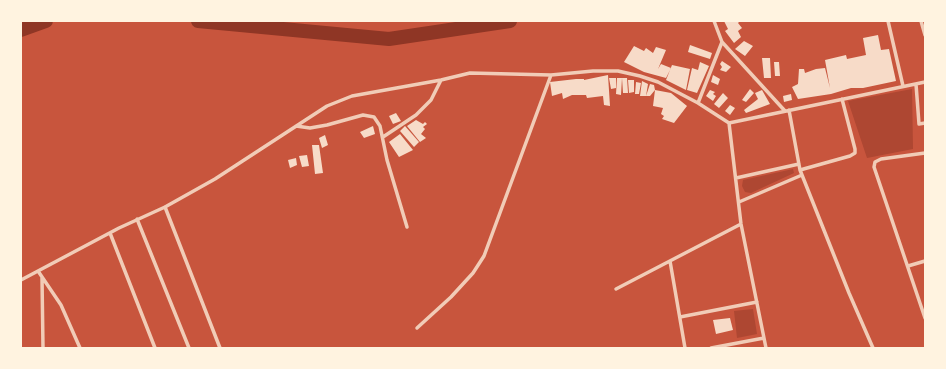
<!DOCTYPE html>
<html>
<head>
<meta charset="utf-8">
<style>
	body { margin:0 }
	#map { position:relative; width:946px; height:369px; overflow:hidden; background:#c8553d; font-family:"Fira Sans Condensed",sans-serif }
	canvas { display:block }
	.frame { position:absolute; inset:0; border:22px solid #fff3e0; pointer-events:none }
</style>
</head>
<body>
<div id="map">
<canvas width="946" height="369"></canvas>
<div class="frame"></div>
</div>
<script>
const c = document.querySelector('canvas').getContext('2d');
c.lineJoin = 'round';
function paint(path, color) { c.fillStyle = color; c.fill(path, 'evenodd'); }
const poly = rows => new Path2D(rows.map(r => 'M' + r).join(''));
function trace(path, color, width, dash) { c.strokeStyle = color; c.lineWidth = width; c.lineCap = dash ? 'butt' : 'round'; c.setLineDash(dash || []); c.stroke(path); }
paint(poly([
	[912,89,913,149,867,158,848,101],
	[793,169,794,173,751,193,745,192,742,186,743,180],
	[753,309,757,334,737,338,734,311]
]), '#ae4732');
trace(poly([
	[198,21,389,39,510,21],
	[21,30,46,21]
]), '#8f3625', 14);
paint(poly([
	[724,21,740,21,738,23,742,28,738,31,741,37,734,43,725,31,728,29],
	[878,35,881,50,889,49,896,81,863,88,851,88,831,94,798,99,792,87,798,84,799,69,804,69,805,73,816,69,825,68,830,88,825,60,846,55,847,59,866,55,863,38],
	[744,41,753,46,745,56,735,49],
	[690,45,712,53,710,59,688,52],
	[634,46,644,51,646,48,653,53,656,47,666,50,658,69,661,64,671,68,666,78,644,72,624,62],
	[762,58,770,58,771,78,764,78],
	[722,61,731,67,726,72,720,70,722,67,720,64],
	[700,62,709,66,697,93,687,90,692,68,698,70],
	[774,62,779,62,780,76,775,76],
	[672,65,690,69,686,90,666,80],
	[608,75,610,106,604,105,603,96,587,98,586,95,572,95,563,99,562,93,552,96,550,82,576,79,584,79,584,80],
	[713,75,720,79,718,85,711,82],
	[609,78,616,78,616,88,611,89],
	[617,78,622,78,621,95,616,94],
	[622,78,627,78,628,93,623,93],
	[628,80,634,80,634,92,629,93],
	[642,81,648,84,646,96,640,96],
	[636,82,641,83,639,94,635,94],
	[650,84,654,85,655,90,671,93,687,106,674,123,662,119,664,116,661,114,663,108,653,106,655,90,650,96,646,96],
	[750,89,754,93,746,102,742,100],
	[710,90,715,92,713,94,716,96,713,101,706,96],
	[762,90,770,104,746,113,744,110,758,99,755,93],
	[723,93,728,98,719,108,714,104],
	[791,94,792,100,784,102,783,96],
	[730,105,735,108,730,115,725,111],
	[396,113,401,121,393,124,389,116],
	[416,120,423,124,425,122,427,124,423,127,425,129,421,134,426,138,420,142,407,126],
	[373,126,375,134,364,138,360,132],
	[405,126,419,142,414,147,400,131],
	[400,134,413,150,399,157,389,142],
	[325,135,328,145,322,148,319,138],
	[312,145,319,145,323,173,315,174],
	[307,155,309,166,302,167,299,156],
	[296,158,297,165,290,168,288,160],
	[730,318,733,330,716,334,713,320]
]), '#f7dbc8');
trace(poly([
	[714,21,722,42,785,111],
	[888,21,903,86],
	[921,21,925,35],
	[916,84,919,124,925,123],
	[698,103,722,42],
	[789,110,800,170,849,293,873,348],
	[729,123,741,224,766,348],
	[729,123,925,82],
	[296,126,310,128,327,125,363,115,374,117,380,126,387,160,407,227],
	[383,137,416,115,431,100,441,80],
	[925,153,881,159,875,162,874,167,925,318],
	[800,170,850,156,855,153,855,149,842,99],
	[736,178,799,164],
	[739,202,802,175],
	[165,207,220,348],
	[137,219,189,348],
	[110,233,155,348],
	[670,261,685,348],
	[908,266,925,261],
	[38,271,61,305,80,348],
	[42,278,43,348],
	[21,280,119,228,165,207,215,179,327,106,352,96,441,80,470,73,551,75,593,71,618,71,640,76,658,82,698,103,729,123],
	[616,289,741,224],
	[680,317,757,302],
	[417,328,451,297,473,273,484,256,551,75],
	[711,348,764,338]
]), '#f1ccb7', 3.5);
</script>
</body>
</html>
